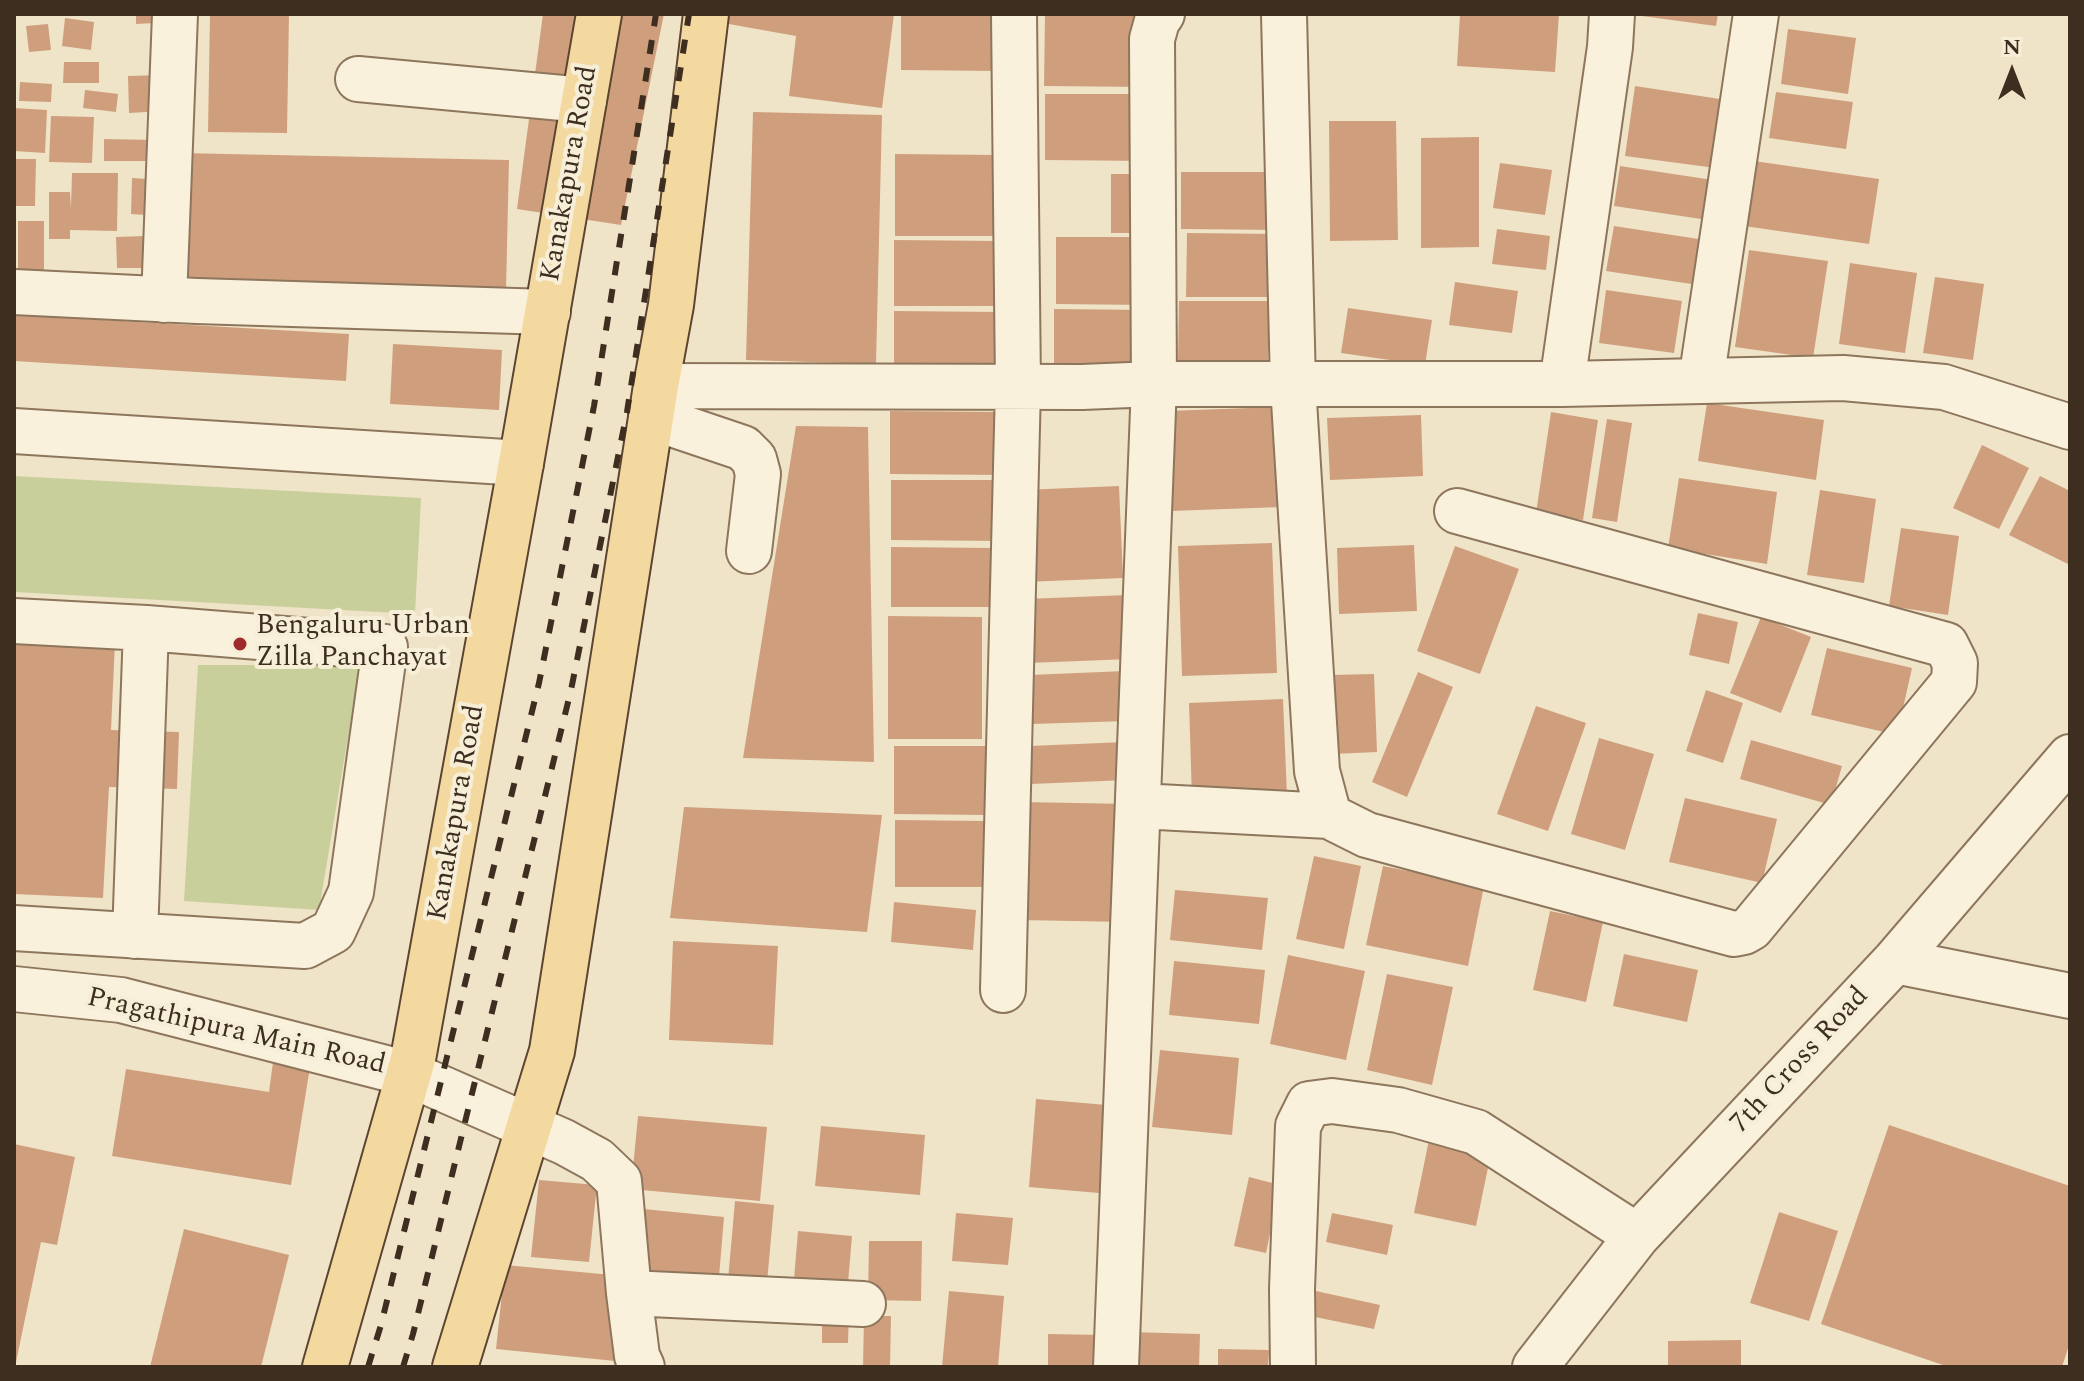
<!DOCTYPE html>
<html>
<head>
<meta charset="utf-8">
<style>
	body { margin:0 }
	#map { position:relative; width:2084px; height:1381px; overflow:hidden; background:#f0e4c8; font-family:Spectral,serif }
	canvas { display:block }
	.frame { position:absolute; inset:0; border:16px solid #3d2e20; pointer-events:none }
	.north { position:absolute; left:1972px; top:32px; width:80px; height:80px; -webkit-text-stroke:6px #f7eed8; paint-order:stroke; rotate:0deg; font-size:22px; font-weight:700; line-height:32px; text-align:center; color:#3d2e20 }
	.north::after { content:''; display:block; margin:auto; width:28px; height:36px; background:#3d2e20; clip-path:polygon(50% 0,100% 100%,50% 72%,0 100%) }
</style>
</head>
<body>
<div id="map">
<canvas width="2084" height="1381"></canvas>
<div class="frame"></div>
<div class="north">N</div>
</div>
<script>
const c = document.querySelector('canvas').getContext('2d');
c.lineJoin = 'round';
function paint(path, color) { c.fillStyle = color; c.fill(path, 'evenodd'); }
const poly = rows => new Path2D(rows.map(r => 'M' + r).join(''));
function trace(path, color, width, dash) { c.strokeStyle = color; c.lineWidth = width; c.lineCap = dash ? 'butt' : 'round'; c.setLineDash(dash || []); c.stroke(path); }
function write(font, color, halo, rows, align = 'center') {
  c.font = font + ' Spectral,serif'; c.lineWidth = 8; c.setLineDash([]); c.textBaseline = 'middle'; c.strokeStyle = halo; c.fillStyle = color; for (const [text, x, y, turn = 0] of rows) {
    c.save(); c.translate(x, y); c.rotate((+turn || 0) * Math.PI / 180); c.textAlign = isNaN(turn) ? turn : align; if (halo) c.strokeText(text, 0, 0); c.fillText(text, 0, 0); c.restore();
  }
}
paint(poly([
	[14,476,421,498,415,614,14,592],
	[198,665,360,665,319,910,184,901]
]), '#c9cf9b');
paint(poly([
	[136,14,155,14,155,23,136,24],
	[210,14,289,14,287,133,208,132],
	[543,14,664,14,621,225,517,209],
	[684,14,894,14,882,108,789,96,796,36,684,16],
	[901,14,996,14,996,71,901,70],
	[1045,14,1148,14,1147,87,1044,86],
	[1460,14,1559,14,1555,72,1457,66],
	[1642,14,1718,14,1716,26,1642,16],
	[65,18,94,22,91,50,62,46],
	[48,24,51,50,29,52,26,26],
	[1788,29,1856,38,1848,94,1781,84],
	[64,62,99,62,99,83,63,83],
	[162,75,164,111,129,113,128,76],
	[20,82,52,84,51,102,19,101],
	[1635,86,1733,101,1723,169,1625,156],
	[85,90,118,94,116,112,83,108],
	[1776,92,1853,102,1846,149,1769,138],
	[1045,94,1148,94,1147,161,1045,160],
	[14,108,47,110,45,153,14,151],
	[753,112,882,115,876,364,746,360],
	[51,116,94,117,92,163,49,162],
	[1329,121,1396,121,1398,240,1330,241],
	[1479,137,1479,247,1421,248,1421,138],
	[104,139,154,140,154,161,104,161],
	[180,153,509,160,506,291,177,284],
	[895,154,998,155,997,236,895,236],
	[14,159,36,159,35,206,14,206],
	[1754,161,1879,179,1869,244,1744,226],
	[1500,163,1552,170,1545,215,1493,208],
	[1620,166,1713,180,1708,220,1614,206],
	[1181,172,1280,172,1280,230,1181,229],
	[72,173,118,173,117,231,70,230,70,239,49,239,49,192,70,192,71,208],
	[1111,174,1148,174,1147,233,1111,233],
	[132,178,163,180,161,216,131,214],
	[18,221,44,221,44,272,18,272],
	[1614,226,1705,240,1698,285,1606,271],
	[1497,229,1550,236,1546,270,1492,264],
	[1187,233,1280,234,1279,297,1186,297],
	[145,236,146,268,117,268,116,237],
	[1056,237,1149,237,1148,305,1056,304],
	[894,240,999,241,998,306,894,306],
	[1749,250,1828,261,1813,358,1735,347],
	[1850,263,1917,273,1905,353,1839,344],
	[1935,277,1984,284,1973,360,1923,353],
	[1455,282,1518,291,1512,333,1449,325],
	[1606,290,1682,301,1674,353,1599,343],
	[1179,301,1268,301,1268,360,1178,360],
	[1348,308,1432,320,1425,365,1341,353],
	[1054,309,1149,310,1149,370,1054,369],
	[894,311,1000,312,1000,371,894,370],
	[14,315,349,334,346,381,14,361],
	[393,344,502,350,499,410,390,404],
	[1707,403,1824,420,1816,480,1698,461],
	[1278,407,1282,507,1170,511,1166,411],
	[890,411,1000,412,1000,475,890,474],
	[1551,412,1598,420,1583,520,1536,513],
	[1421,415,1423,476,1330,480,1327,418],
	[1607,419,1632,423,1617,522,1592,518],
	[796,426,868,427,874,762,743,758],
	[1982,445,2029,468,1999,529,1953,508],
	[2040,476,2070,491,2070,565,2009,535],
	[1679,478,1777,492,1767,564,1668,548],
	[891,480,1001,480,1000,541,891,540],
	[1119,486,1123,578,1025,582,1022,490],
	[1820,490,1876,499,1864,583,1807,575],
	[1901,528,1959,536,1948,615,1889,606],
	[1272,543,1277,673,1182,676,1178,546],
	[1414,545,1417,611,1339,614,1337,548],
	[1455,546,1519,569,1480,674,1417,651],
	[891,547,993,548,993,607,891,607],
	[1127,595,1130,659,1028,663,1025,599],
	[1698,613,1738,622,1729,664,1689,655],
	[888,616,982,617,982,739,888,739],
	[1761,617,1811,637,1781,713,1730,693],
	[14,637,115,642,111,730,179,732,177,789,109,787,103,898,14,894],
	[1827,648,1912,668,1897,735,1811,715],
	[1125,671,1127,721,1032,724,1030,675],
	[1418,672,1453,687,1407,797,1372,782],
	[1374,674,1377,752,1334,754,1330,675],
	[1706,690,1743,703,1723,763,1686,751],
	[1283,699,1287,796,1192,799,1189,703],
	[1536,706,1586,723,1548,831,1497,814],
	[1599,738,1654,754,1625,850,1571,834],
	[1751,740,1842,766,1831,805,1740,779],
	[1125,742,1127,780,1031,784,1029,746],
	[894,746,988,746,988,815,894,814],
	[1685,798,1777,819,1762,883,1669,862],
	[1021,802,1129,804,1127,922,1018,920],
	[684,807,882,815,867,932,670,918],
	[895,820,986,821,985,887,895,887],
	[1314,856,1361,866,1344,949,1296,939],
	[1383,866,1484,886,1468,966,1366,945],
	[1175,890,1268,898,1262,950,1170,940],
	[894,902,976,910,973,950,891,942],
	[1550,911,1603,922,1586,1002,1533,990],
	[673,941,778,946,773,1045,669,1040],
	[1624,954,1698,970,1687,1022,1613,1006],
	[1288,955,1365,971,1346,1060,1270,1044],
	[1174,961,1265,970,1259,1024,1169,1015],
	[1387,974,1453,987,1432,1085,1367,1070],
	[1160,1050,1239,1058,1232,1135,1152,1127],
	[273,1062,310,1067,291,1185,112,1156,126,1069,269,1092],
	[1036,1099,1107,1105,1099,1193,1029,1187],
	[638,1116,767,1127,760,1201,631,1189],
	[1889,1125,2070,1186,2070,1342,2062,1367,1949,1367,1821,1324],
	[821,1126,925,1135,920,1195,815,1186],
	[1430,1135,1492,1148,1476,1226,1414,1213],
	[14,1144,75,1157,57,1245,41,1242,15,1367,14,1367],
	[1249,1177,1280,1185,1266,1253,1234,1246],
	[539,1180,597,1185,589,1262,531,1257],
	[735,1201,774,1205,766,1294,727,1291],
	[644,1209,724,1217,719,1277,640,1269],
	[1779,1212,1838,1231,1809,1321,1750,1303],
	[956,1213,1013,1218,1008,1265,952,1261],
	[1332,1213,1393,1225,1387,1255,1326,1242],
	[184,1229,289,1255,261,1367,150,1367],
	[798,1231,852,1236,847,1295,793,1291],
	[869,1241,922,1241,921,1301,868,1300],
	[505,1265,623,1276,615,1361,496,1349],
	[949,1291,1004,1296,998,1367,942,1367],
	[1316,1291,1380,1305,1374,1329,1310,1316],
	[822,1309,849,1310,848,1343,822,1343],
	[864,1316,891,1316,890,1367,863,1367],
	[1130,1332,1200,1334,1199,1367,1129,1367],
	[1048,1334,1101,1335,1100,1367,1048,1367],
	[1741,1340,1741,1367,1668,1367,1668,1341],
	[1218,1349,1269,1350,1268,1367,1218,1367]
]), '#cf9f7d');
const minor = poly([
	[1284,14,1293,385,1317,771,1329,816,1367,835,1734,934,1744,932,1751,928,1954,682,1955,663,1946,645,1457,511],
	[358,79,584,100],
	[14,292,197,301,548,312],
	[164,300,175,14],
	[1701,381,1756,14],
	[1562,384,1610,47,1612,14],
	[656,386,1082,387,1154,384,1562,384,1843,378,1944,387,2070,427],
	[651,417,743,448,754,459,758,474,749,551],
	[14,431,521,463],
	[14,621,146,628,385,647,351,892,333,931,305,946,14,928],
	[1139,806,1329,816],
	[135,936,146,628],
	[1895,961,2070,996],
	[14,989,121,1000,409,1074,564,1142,597,1160,619,1181,629,1293,637,1356,642,1367],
	[1003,990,1018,387,1014,14],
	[629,1293,863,1304],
	[1116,1367,1154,384,1152,39,1157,21,1162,14],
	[1293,1367,1292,1289,1298,1126,1309,1104,1332,1101,1398,1110,1476,1132,1637,1236],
	[1535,1367,1637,1236,1895,961,2070,757]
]);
const major = poly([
	[325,1367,413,1059,521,463,599,14],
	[455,1367,552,1051,656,386,671,305,706,14]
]);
trace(minor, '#8d765c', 48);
trace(major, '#5b4430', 48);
trace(minor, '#faf1dc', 44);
trace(major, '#f3d9a0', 44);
trace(poly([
	[368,1367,381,1325,539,683,594,406,656,14],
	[403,1367,413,1334,571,690,627,412,689,14]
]), '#3d2e20', 6, [14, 14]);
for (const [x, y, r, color] of [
	[240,644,8,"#9e2a2b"]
]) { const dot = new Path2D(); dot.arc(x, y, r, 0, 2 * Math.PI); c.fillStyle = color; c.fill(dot); trace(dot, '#f7eed8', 3); }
write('28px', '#3d2e20', '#f7eed8', [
	["Kanakapura Road",571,174,-80],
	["Kanakapura Road",458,813,-80],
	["Pragathipura Main Road",236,1033,13],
	["7th Cross Road",1801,1061,-47]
]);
write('28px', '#3d2e20', '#f7eed8', [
	["Bengaluru Urban",256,628],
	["Zilla Panchayat",256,660]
], 'left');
</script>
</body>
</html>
